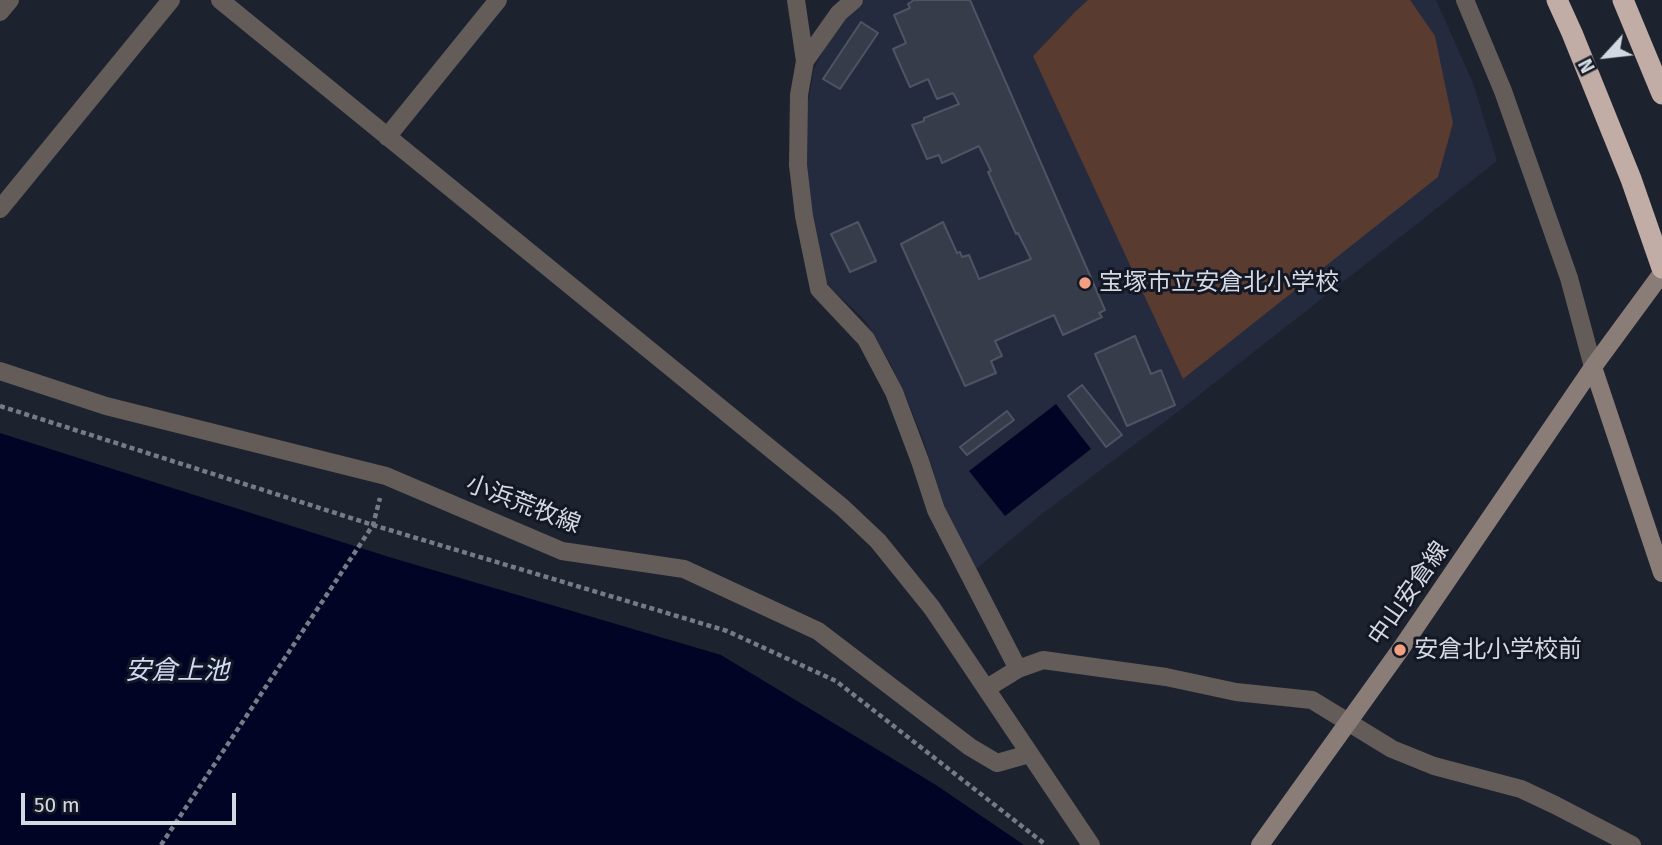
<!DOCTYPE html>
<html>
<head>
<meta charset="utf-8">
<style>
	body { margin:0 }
	#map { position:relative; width:1662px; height:845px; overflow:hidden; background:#1d222f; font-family:"Fira Sans",sans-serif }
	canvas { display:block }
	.north { position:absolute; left:1571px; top:21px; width:70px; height:70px; -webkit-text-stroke:5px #141825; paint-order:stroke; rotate:243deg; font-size:19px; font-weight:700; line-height:28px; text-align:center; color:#d4d8e1 }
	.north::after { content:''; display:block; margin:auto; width:24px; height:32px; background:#d4d8e1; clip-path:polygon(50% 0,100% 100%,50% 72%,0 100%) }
	.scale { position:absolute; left:21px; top:793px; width:215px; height:32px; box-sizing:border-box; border:4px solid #d4d8e1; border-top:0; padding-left:9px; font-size:21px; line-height:24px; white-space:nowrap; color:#d4d8e1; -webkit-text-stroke:5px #141825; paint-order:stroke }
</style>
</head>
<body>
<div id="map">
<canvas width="1662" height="845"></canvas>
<div class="north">N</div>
<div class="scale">50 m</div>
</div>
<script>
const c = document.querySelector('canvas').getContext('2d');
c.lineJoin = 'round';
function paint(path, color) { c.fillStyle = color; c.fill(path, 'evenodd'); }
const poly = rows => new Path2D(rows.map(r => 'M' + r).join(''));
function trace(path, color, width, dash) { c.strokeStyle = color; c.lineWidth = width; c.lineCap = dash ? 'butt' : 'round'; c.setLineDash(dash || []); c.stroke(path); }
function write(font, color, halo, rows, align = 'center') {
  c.font = font + ' "Fira Sans","Noto Sans JP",sans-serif'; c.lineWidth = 6; c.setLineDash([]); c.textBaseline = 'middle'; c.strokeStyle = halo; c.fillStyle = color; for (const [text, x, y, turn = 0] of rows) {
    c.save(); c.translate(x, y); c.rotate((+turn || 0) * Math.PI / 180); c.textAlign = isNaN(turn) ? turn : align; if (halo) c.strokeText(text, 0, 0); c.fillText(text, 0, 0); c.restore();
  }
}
paint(poly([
	[864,0,1436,0,1473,83,1497,161,1166,421,1038,517,975,570,950,525,925,445,909,404,890,363,865,320,832,289,824,278,813,220,807,168,807,107,814,69,837,25]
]), '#242b3e');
paint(poly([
	[1088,0,1410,0,1435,36,1453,123,1438,177,1183,379,1033,56,1076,11]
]), '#593b2f');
paint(poly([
	[1056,404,1091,449,1005,516,969,471],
	[0,433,389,557,721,655,936,785,1024,845,0,845]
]), '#020426');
const building = poly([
	[914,0,970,0,1105,310,1099,313,1102,317,1063,335,1054,315,995,341,1002,356,991,361,996,373,965,386,901,244,943,222,957,253,960,252,962,257,969,255,979,279,1031,259,1018,233,1016,234,988,172,991,171,979,146,942,163,939,155,927,159,912,125,924,121,924,118,959,104,953,93,937,99,928,79,910,87,893,49,906,43,894,15,910,8,908,4,914,0],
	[861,22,878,33,840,89,823,79,861,22],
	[858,222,876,261,850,272,831,234,858,222],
	[1135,336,1151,374,1161,370,1175,405,1127,426,1095,354,1135,336],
	[1082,385,1122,435,1106,447,1068,396,1082,385],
	[1007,411,1014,420,967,455,960,447,1007,411]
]);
paint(building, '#373c4a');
trace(building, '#4e5463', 2);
trace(poly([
	[0,406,373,525,727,631,836,681,1046,845],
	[161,845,373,525,380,498]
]), '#777b86', 4.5, [5, 3.5]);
trace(poly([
	[220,0,842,507,878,541,932,608,1091,845],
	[796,0,805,61],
	[854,0,839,13,805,61,799,95,798,165,804,216,819,289,866,339,894,392,920,461,936,510,1018,669],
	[1465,0,1503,91,1569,278,1593,367],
	[0,12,10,0],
	[387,137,498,0],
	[0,209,171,0],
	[0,371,106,406,386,476,562,551,684,569,818,631,970,747,997,763,1029,754],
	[987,688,1018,669,1043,660,1166,677,1236,692,1312,700,1392,749,1434,766,1521,789,1555,805,1632,845]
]), '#645c59', 18);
trace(poly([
	[1593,367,1662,573],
	[1260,845,1400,650,1593,367,1662,273]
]), '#8a7d78', 18);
trace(poly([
	[1557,0,1572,33,1631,179,1662,268],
	[1623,0,1662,94]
]), '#c1ada5', 21);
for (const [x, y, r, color] of [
	[1085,283,7,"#f2a07f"],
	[1400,650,7,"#f2a07f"]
]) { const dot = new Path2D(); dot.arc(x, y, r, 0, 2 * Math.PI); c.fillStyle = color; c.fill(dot); trace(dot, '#141825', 2.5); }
write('24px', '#d4d8e1', '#141825', [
	["宝塚市立安倉北小学校",1099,283],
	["安倉北小学校前",1414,650]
], 'left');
write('24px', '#d4d8e1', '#141825', [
	["小浜荒牧線",523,505,21],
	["中山安倉線",1409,594,-55]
]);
write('italic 26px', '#d1dbf7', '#141825', [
	["安倉上池",177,672]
]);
</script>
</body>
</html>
